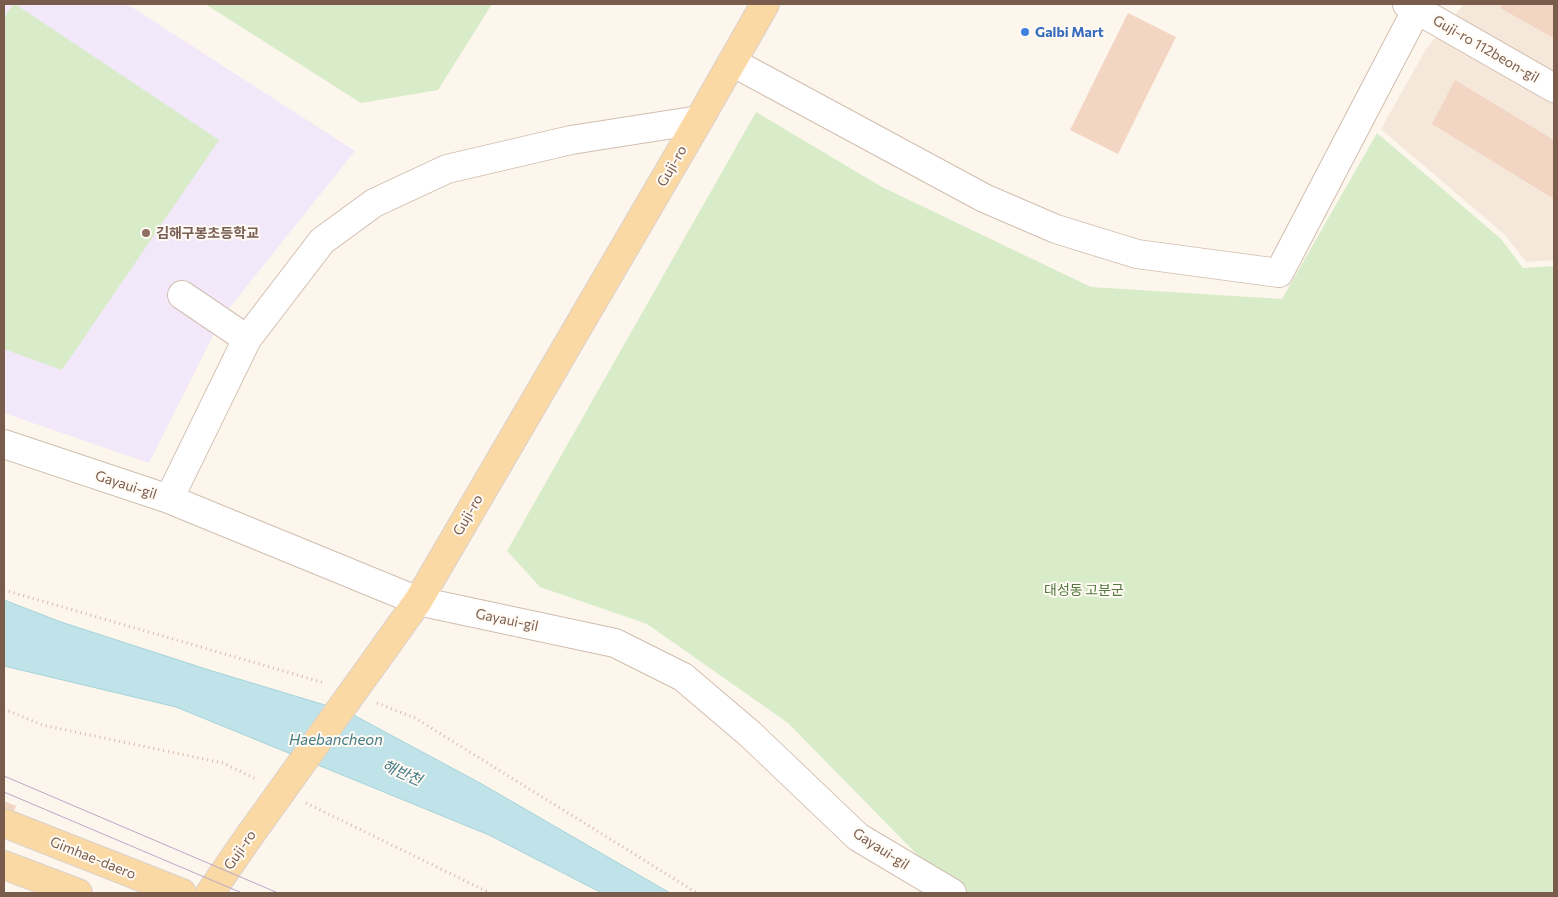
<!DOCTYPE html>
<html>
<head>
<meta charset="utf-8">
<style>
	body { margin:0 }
	#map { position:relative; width:1558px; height:897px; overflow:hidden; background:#fdf6ec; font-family:Commissioner,sans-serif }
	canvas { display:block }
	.frame { position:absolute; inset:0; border:5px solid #7a5c4d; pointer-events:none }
</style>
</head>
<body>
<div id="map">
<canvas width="1558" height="897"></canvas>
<div class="frame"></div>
</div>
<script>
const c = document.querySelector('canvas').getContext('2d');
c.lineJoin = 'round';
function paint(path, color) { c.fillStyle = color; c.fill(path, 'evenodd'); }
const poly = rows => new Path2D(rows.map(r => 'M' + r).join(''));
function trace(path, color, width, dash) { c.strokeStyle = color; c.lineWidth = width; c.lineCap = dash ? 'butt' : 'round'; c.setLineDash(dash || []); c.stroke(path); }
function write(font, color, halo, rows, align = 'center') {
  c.font = font + ' Commissioner,"Noto Sans KR",sans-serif'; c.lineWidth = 4; c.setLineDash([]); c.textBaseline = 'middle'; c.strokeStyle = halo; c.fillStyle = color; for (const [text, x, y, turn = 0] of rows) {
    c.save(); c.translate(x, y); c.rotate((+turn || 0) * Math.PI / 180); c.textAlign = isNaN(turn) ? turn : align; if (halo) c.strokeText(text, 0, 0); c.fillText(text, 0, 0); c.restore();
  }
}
paint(poly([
	[1464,4,1554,4,1554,260,1526,262,1505,235,1381,129,1426,49]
]), '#f5e8da');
paint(poly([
	[4,4,127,4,355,151,223,316,149,463,4,413]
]), '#f3e8fa');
paint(poly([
	[13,4,15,4,219,140,62,370,4,349,4,18],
	[205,4,492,4,438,90,361,103],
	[756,112,882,187,1091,287,1282,299,1377,133,1501,239,1523,268,1554,266,1554,893,967,893,942,880,788,723,647,624,540,587,507,551]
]), '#d8ecc9');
const water = poly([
	[4,600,61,622,209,670,348,712,480,783,670,893,602,893,489,835,176,707,4,666,4,600]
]);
paint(water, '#bfe3e8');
trace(water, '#a5d3da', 1);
paint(poly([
	[1503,4,1554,4,1554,38,1500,8],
	[1128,13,1176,37,1118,154,1070,130],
	[1455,80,1554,140,1554,199,1432,124],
	[4,801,16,806,4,836]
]), '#f3d5c3');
const minor = poly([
	[1407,4,1554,88],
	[732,62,984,198,1056,229,1137,254,1279,273,1417,9,1422,4],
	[182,295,247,339],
	[4,444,169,499,418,601,615,643,683,677,750,734,858,837,952,893],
	[169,499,247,339,322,241,374,203,447,169,571,140,699,120]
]);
const major = poly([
	[378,657,418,601,699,120,765,4],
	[4,823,182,893],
	[4,865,78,893],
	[210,893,250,835]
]);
trace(minor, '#d1beb0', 30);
trace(major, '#dad1cd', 30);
trace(poly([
	[4,590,325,683],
	[377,703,415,718,697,893],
	[4,709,42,725,223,763,258,780],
	[306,803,490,893]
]), '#d9b8a5', 3, [1, 4]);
trace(minor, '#fff', 28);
trace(major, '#fbd9a5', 28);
trace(poly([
	[4,776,278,893],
	[4,792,242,893]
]), '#b9a8c9', 1);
const majorBridge = poly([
	[250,835,378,657]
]);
trace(majorBridge, '#dad1cd', 30, []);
trace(majorBridge, '#fbd9a5', 28);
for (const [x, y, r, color] of [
	[1025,32,5,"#3f7fe0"],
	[146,233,5,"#8d6e63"]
]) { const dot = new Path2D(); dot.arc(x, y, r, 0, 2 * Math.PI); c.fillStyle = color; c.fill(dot); trace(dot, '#fffaf3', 2); }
write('bold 14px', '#366cbe', '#fffaf3', [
	["Galbi Mart",1035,32]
], 'left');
write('14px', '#7a5c4d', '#fffaf3', [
	["Guji-ro 112beon-gil",1486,49,30],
	["Guji-ro",672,166,-60],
	["Gayaui-gil",126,485,18],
	["Guji-ro",468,515,-60],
	["Gayaui-gil",507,620,12],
	["Gayaui-gil",881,849,33],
	["Guji-ro",240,850,-55],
	["Gimhae-daero",93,858,22]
]);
write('bold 14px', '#785e54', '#fffaf3', [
	["김해구봉초등학교",156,233]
], 'left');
write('14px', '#537a41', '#fffaf3', [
	["대성동 고분군",1084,590]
]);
write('italic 15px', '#437c86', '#fffaf3', [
	["Haebancheon",336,740],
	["해반천",402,773,24]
]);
</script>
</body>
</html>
